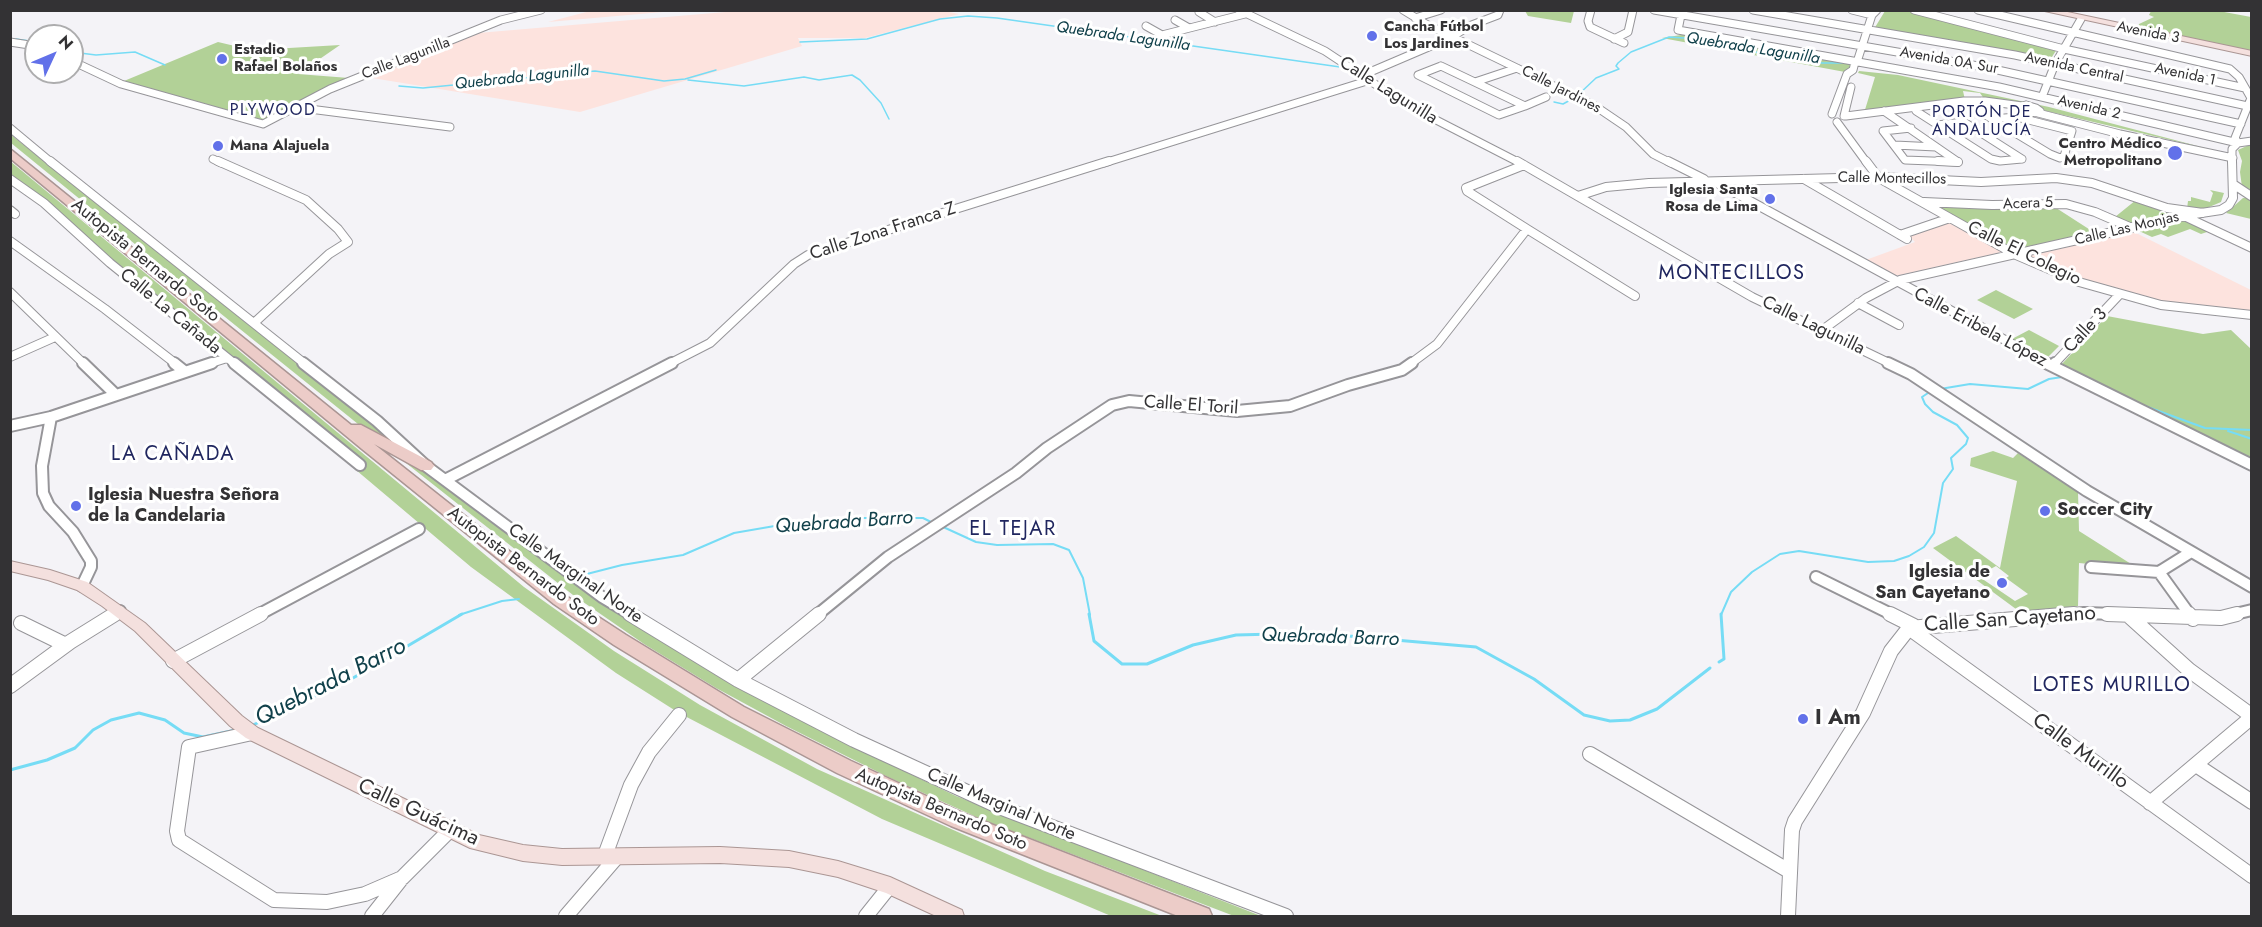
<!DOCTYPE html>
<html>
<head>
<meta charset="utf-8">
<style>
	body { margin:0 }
	#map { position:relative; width:2262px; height:927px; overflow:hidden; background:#f4f3f7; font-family:Jost,sans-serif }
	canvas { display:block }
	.frame { position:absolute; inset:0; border:12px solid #333234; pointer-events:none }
	.north { position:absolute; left:24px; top:24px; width:60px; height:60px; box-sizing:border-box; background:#fff; border:2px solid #adadae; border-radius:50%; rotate:46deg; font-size:16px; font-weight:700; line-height:24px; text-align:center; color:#333234 }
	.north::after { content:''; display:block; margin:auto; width:21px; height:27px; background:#6271e9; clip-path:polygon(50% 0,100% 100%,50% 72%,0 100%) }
</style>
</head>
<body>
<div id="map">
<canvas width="2262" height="927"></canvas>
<div class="frame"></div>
<div class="north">N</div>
</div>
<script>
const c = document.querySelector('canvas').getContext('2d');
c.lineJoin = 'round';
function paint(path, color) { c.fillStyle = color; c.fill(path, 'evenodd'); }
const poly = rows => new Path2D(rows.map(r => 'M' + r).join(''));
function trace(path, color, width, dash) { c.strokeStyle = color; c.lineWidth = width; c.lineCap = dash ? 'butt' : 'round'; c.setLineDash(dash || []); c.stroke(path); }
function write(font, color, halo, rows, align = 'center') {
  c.font = font + ' Jost,sans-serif'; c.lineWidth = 6; c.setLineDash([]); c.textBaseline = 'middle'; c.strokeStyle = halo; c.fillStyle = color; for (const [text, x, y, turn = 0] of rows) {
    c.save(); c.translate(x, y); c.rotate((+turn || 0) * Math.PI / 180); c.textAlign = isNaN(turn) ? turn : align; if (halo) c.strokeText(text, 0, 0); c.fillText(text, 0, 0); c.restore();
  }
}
paint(poly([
	[594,10,663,10,663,12,548,22],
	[749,10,939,10,959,14,865,38,798,38,802,46,580,112,366,77,478,33],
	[1949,223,2001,250,2002,252,1891,277,1863,261,1915,242,1909,236],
	[2134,232,2251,290,2251,310,2198,308,2142,297,2080,280,2028,256]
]), '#fde3de');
paint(poly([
	[1525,11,1574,11,1571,23,1528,16],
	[1885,11,1906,11,2057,49,2050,60,1874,29],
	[2151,11,2219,11,2251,17,2251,51,2138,28,2139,24,2154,17,2149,15],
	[1687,34,1852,63,1850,69,1845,72,1662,38],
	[218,42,239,47,272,49,340,45,298,74,349,78,263,120,124,81],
	[1859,71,1898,75,2049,107,2209,149,2042,110,1985,100,1980,93,1963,91,1965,100,1864,113,1875,77,1858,73],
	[10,134,336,392,397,444,358,424,184,284,11,143],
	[2251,144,2251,193,2242,187,2240,172,2242,161,2238,150],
	[10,161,524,587,614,651,700,705,817,769,1045,871,1162,916,1111,916,882,819,679,713,616,673,471,567,356,470,364,466,11,176],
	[2210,190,2224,193,2221,202,2207,208,2187,209,2188,201,2191,201,2191,197,2210,202,2213,193],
	[2243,198,2251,198,2251,219,2226,213],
	[2136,200,2172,214,2131,223,2115,217],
	[1929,203,2050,204,2095,233,2016,252],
	[2186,220,2210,231,2201,234,2190,229,2168,237,2161,234,2152,237,2139,231],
	[1996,290,2033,309,2014,319,1977,300],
	[2107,316,2203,334,2231,330,2251,349,2251,462,2060,366],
	[2029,330,2059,346,2047,358,2010,340],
	[387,448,424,467,524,544,842,741,956,796,1261,916,1234,916,983,820,888,777,786,726,716,688,644,644,573,595],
	[1993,451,2013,458,2018,453,2078,492,2079,531,2139,569,2079,563,2078,606,2020,612,1933,548,1956,536,2000,568,2017,481,1970,466,1971,458],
	[1996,566,2009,576,2006,578,2028,594,2015,601,1978,576]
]), '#b2d197');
trace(poly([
	[16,39,36,42],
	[800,42,867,39,940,19,968,16,997,18,1340,67],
	[72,52,96,55,135,52,165,65],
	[688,80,744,86,804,77,819,80,852,75,860,80,881,103,889,119],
	[399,86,423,88,595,71,664,81,685,79,716,70],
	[1578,95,1596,78,1619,69,1616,66,1618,63,1631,52,1669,37,1700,39,1749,51,1822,63,1843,63],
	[1554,102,1563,104,1574,98]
]), '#76dcf5', 1.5);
trace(poly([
	[1940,389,1970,384,2028,389,2049,379,2062,377],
	[2145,406,2205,428,2252,430],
	[2228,431,2252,439],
	[941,526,976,542,997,545,1053,544,1069,550,1083,578,1090,615],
	[579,576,622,565,683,555,734,533,792,523,859,518,923,518,933,523],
	[459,615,502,601,519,599],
	[1721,615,1731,592,1752,572,1780,554,1799,551,1868,562,1894,561,1909,556,1924,547,1934,533,1943,483,1953,469,1951,458,1966,444,1968,438,1957,425,1933,412,1925,404,1922,397,1931,391]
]), '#76dcf5', 2);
trace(poly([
	[1089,614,1094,641,1122,664,1147,664,1193,645,1236,635,1314,633,1476,647,1534,679,1584,715,1610,721,1630,720,1657,709,1710,668],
	[1719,662,1724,659,1721,614],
	[253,725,353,678,462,614],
	[10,770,47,760,75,748,93,730,111,720,139,713,165,720,184,733,203,737,236,730]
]), '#76dcf5', 3);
const minorFar3 = poly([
	[1239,10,1325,51,1405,104,1520,163],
	[1403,10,1426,24,1595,106,1626,127,1653,154,1671,163],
	[1591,10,1588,21,1590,27,1624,43],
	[1654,10,1984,67,2241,124],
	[1682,10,1678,30,1999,87,2238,143,2252,141],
	[1753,10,2015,55,2252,107],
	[1852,10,1872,15],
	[1914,10,2064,49,2245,88],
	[1978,10,2230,69,2239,77,2251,98,2235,138,2238,143],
	[1199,12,1215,22],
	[1415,18,1441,10],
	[1175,20,1189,28],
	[1146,26,1162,35,1245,14],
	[1614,39,1628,32,1633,10],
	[10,42,36,46],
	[72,61,121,84,263,124,330,89,501,20,541,10],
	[1857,62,1872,15,1877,10],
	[1441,66,1525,106,1499,115,1418,75,1441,66],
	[1363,75,1452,37,1469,26,1498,15,1500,10],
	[1475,82,1517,68],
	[2042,97,2055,64,2081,19],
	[1969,105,1992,119],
	[2026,105,2036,108,2040,111,2030,113,2020,108,2026,105],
	[1525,106,1546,97],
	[294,107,450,127],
	[1884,111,1958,162],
	[1916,111,1991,159,2000,161,2022,159],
	[2038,113,2120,134,2233,158],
	[1832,114,1847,74,1853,70,1855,62],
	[1844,116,1851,87],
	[1846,116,1964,101,1985,101,2022,106],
	[2017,117,2072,131,2064,156,2060,158,2050,154,1992,119,2017,117],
	[1837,122,1867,163],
	[1937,125,1964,122,2022,159],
	[10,128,52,163],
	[1911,128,1883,131,1905,160,1958,162],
	[1895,145,1936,147],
	[213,159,221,163],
	[1104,163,1370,80],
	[2232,163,2232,149,2238,143]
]);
const minorFar2 = poly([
	[50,161,305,364],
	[218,161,306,200,338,229,348,242,329,254,254,323],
	[1517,161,1752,297,1891,364],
	[1668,161,1704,179],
	[1866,161,1878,177],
	[1938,161,1958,162],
	[1877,177,2016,255,2079,282,2161,305,2252,315],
	[10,179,44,203,110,263,235,364],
	[1804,179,1907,239],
	[1717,183,2049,364],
	[2233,184,2251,196],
	[1578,196,1606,187,1649,183,1878,177,1981,182,2056,178,2092,183,2167,208,2203,213],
	[1924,202,1992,205,2066,204,2095,212,2132,228],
	[10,210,15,214],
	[2184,216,2252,248],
	[1527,229,1635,296],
	[1900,235,1950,218],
	[10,241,105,309,176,364],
	[10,292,84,364],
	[1858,303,1899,325],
	[1821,331,1866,298,1900,280,2188,215,2221,210,2229,205,2233,198,2232,161],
	[10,357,55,337],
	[208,364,227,358],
	[669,364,710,343,794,264,808,255,1109,161],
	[1410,364,1437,344,1527,229,1467,191,1466,188,1524,165],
	[2054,364,2119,295]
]);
const minorFar1 = poly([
	[83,363,115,394],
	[174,363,184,371],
	[234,363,360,465],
	[303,363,377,421,426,466,602,597,632,615],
	[1888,363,1911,374,2087,491,2252,587],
	[2046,363,2252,465],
	[2052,366,2055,363],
	[51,417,42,466,43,493,49,506,73,532,91,561,91,567,82,586],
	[10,426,51,417,212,363],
	[445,480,672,363],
	[2091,567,2159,572,2191,552],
	[2159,572,2190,615],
	[1816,577,1893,615],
	[113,615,120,611],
	[258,615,419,529],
	[817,615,888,557,1016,473,1047,448,1112,405,1129,401,1237,411,1290,406,1348,385,1402,370,1412,363],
	[2057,615,2084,613,2148,615],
	[2231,615,2252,610]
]);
const minor = poly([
	[630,614,738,680,854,740,1002,808,1286,916],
	[1890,614,1914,626],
	[2107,614,2221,618,2237,614],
	[2189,614,2193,619],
	[2128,615,2189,670,2252,716],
	[21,623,66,645],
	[1909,628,2252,876],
	[173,661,261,614],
	[738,680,819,614],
	[10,686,70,642,115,614],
	[252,733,189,747,177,831,179,840,274,900,327,902,365,894,402,878],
	[1590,754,1789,871],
	[2196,765,2252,802],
	[2150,803,2252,717],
	[604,858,631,785,649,752,679,715],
	[372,916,402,878,449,831],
	[566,916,616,858],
	[866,916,890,886],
	[1788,916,1792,830,1795,821,1863,713,1891,651,1909,628,2074,614]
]);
const major = poly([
	[2040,10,2058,10,2252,51,2252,56,2040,10],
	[10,561,50,570,87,582,145,623,242,716,258,728,479,835,523,845,562,849,720,847,789,851,838,861,890,877,962,910,964,916,936,916,886,893,838,877,789,867,720,863,562,865,523,861,470,848,246,738,230,726,135,631,102,606,77,590,48,580,10,571,10,561]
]);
const highway = poly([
	[10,149,351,425,361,425,431,462,434,466,431,470,421,470,374,444,566,596,626,635,744,707,851,761,965,814,1209,909,1212,916,1178,916,951,826,837,773,732,717,614,645,554,604,362,449,10,158,10,149]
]);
trace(minorFar3, '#969599', 9);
trace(minorFar2, '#969599', 10);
trace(minorFar1, '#969599', 14);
trace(minor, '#969599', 16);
trace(major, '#ab9694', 2);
trace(highway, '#ab9694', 3);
trace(minorFar3, '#fff', 7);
trace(minorFar2, '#fff', 8);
trace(minorFar1, '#fff', 10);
trace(minor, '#fff', 14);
paint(major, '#f4e0de');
paint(highway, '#ecccc8');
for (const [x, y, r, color] of [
	[1372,36,6,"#6271e9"],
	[222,59,6,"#6271e9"],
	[218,146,6,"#6271e9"],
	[2175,153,8,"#6271e9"],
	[1770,199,6,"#6271e9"],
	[76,506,6,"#6271e9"],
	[2045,511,6,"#6271e9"],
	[2002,583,6,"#6271e9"],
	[1803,719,6,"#6271e9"]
]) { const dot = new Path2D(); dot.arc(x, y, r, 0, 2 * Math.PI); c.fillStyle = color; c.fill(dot); trace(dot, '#fff', 2); }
write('bold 15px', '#333234', '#fff', [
	["Cancha Fútbol",1384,27],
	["Los Jardines",1384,44],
	["Estadio",234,50],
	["Rafael Bolaños",234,67],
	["Centro Médico",2162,144,"right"],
	["Metropolitano",2162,161,"right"],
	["Mana Alajuela",230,146],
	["Iglesia Santa",1758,190,"right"],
	["Rosa de Lima",1758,207,"right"]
], 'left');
write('15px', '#333234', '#fff', [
	["Avenida 3",2148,33,11],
	["Calle Lagunilla",406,59,-21],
	["Avenida 0A Sur",1949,61,10],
	["Avenida Central",2074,68,12],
	["Avenida 1",2185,75,12],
	["Calle Jardines",1561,90,27],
	["Avenida 2",2089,108,13],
	["Calle Montecillos",1892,179,1],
	["Acera 5",2028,204,-2],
	["Calle Las Monjas",2127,229,-13]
]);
write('italic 16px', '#11414b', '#fff', [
	["Quebrada Lagunilla",1123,37,8],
	["Quebrada Lagunilla",1753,49,9],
	["Quebrada Lagunilla",522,78,-6]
]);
c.letterSpacing = '1.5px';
write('16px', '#20265f', '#fff', [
	["PLYWOOD",273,111],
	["PORTÓN DE",1982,113],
	["ANDALUCÍA",1982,131]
]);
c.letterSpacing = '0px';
write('18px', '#333234', '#fff', [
	["Calle Lagunilla",1388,91,32],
	["Calle Zona Franca Z",883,232,-18],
	["Calle El Colegio",2024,254,26],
	["Autopista Bernardo Soto",145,261,39],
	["Calle La Cañada",170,312,39],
	["Calle Lagunilla",1813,326,26],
	["Calle Eribela López",1980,328,28],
	["Calle 3",2086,331,-47],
	["Calle El Toril",1191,406,4],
	["Autopista Bernardo Soto",523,567,37],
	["Calle Marginal Norte",575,574,35],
	["Calle Marginal Norte",1001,805,23],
	["Autopista Bernardo Soto",941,810,23]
]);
write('bold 18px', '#333234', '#fff', [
	["Iglesia Nuestra Señora",88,496],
	["de la Candelaria",88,517],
	["Soccer City",2057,511],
	["Iglesia de",1990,573,"right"],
	["San Cayetano",1990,594,"right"]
], 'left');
c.letterSpacing = '1.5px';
write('20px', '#20265f', '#fff', [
	["MONTECILLOS",1732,274],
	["LA CAÑADA",173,455],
	["EL TEJAR",1013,530],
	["LOTES MURILLO",2112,686]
]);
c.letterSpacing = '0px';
write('italic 20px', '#11414b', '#fff', [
	["Quebrada Barro",844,523,-4],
	["Quebrada Barro",1330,638,2]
]);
write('21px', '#333234', '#fff', [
	["Calle San Cayetano",2010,620,-4],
	["Calle Murillo",2080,752,36],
	["Calle Guácima",418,813,25]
]);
write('bold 21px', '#333234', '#fff', [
	["I Am",1815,719]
], 'left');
write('italic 24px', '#11414b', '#fff', [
	["Quebrada Barro",331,683,-27]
]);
</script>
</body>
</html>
